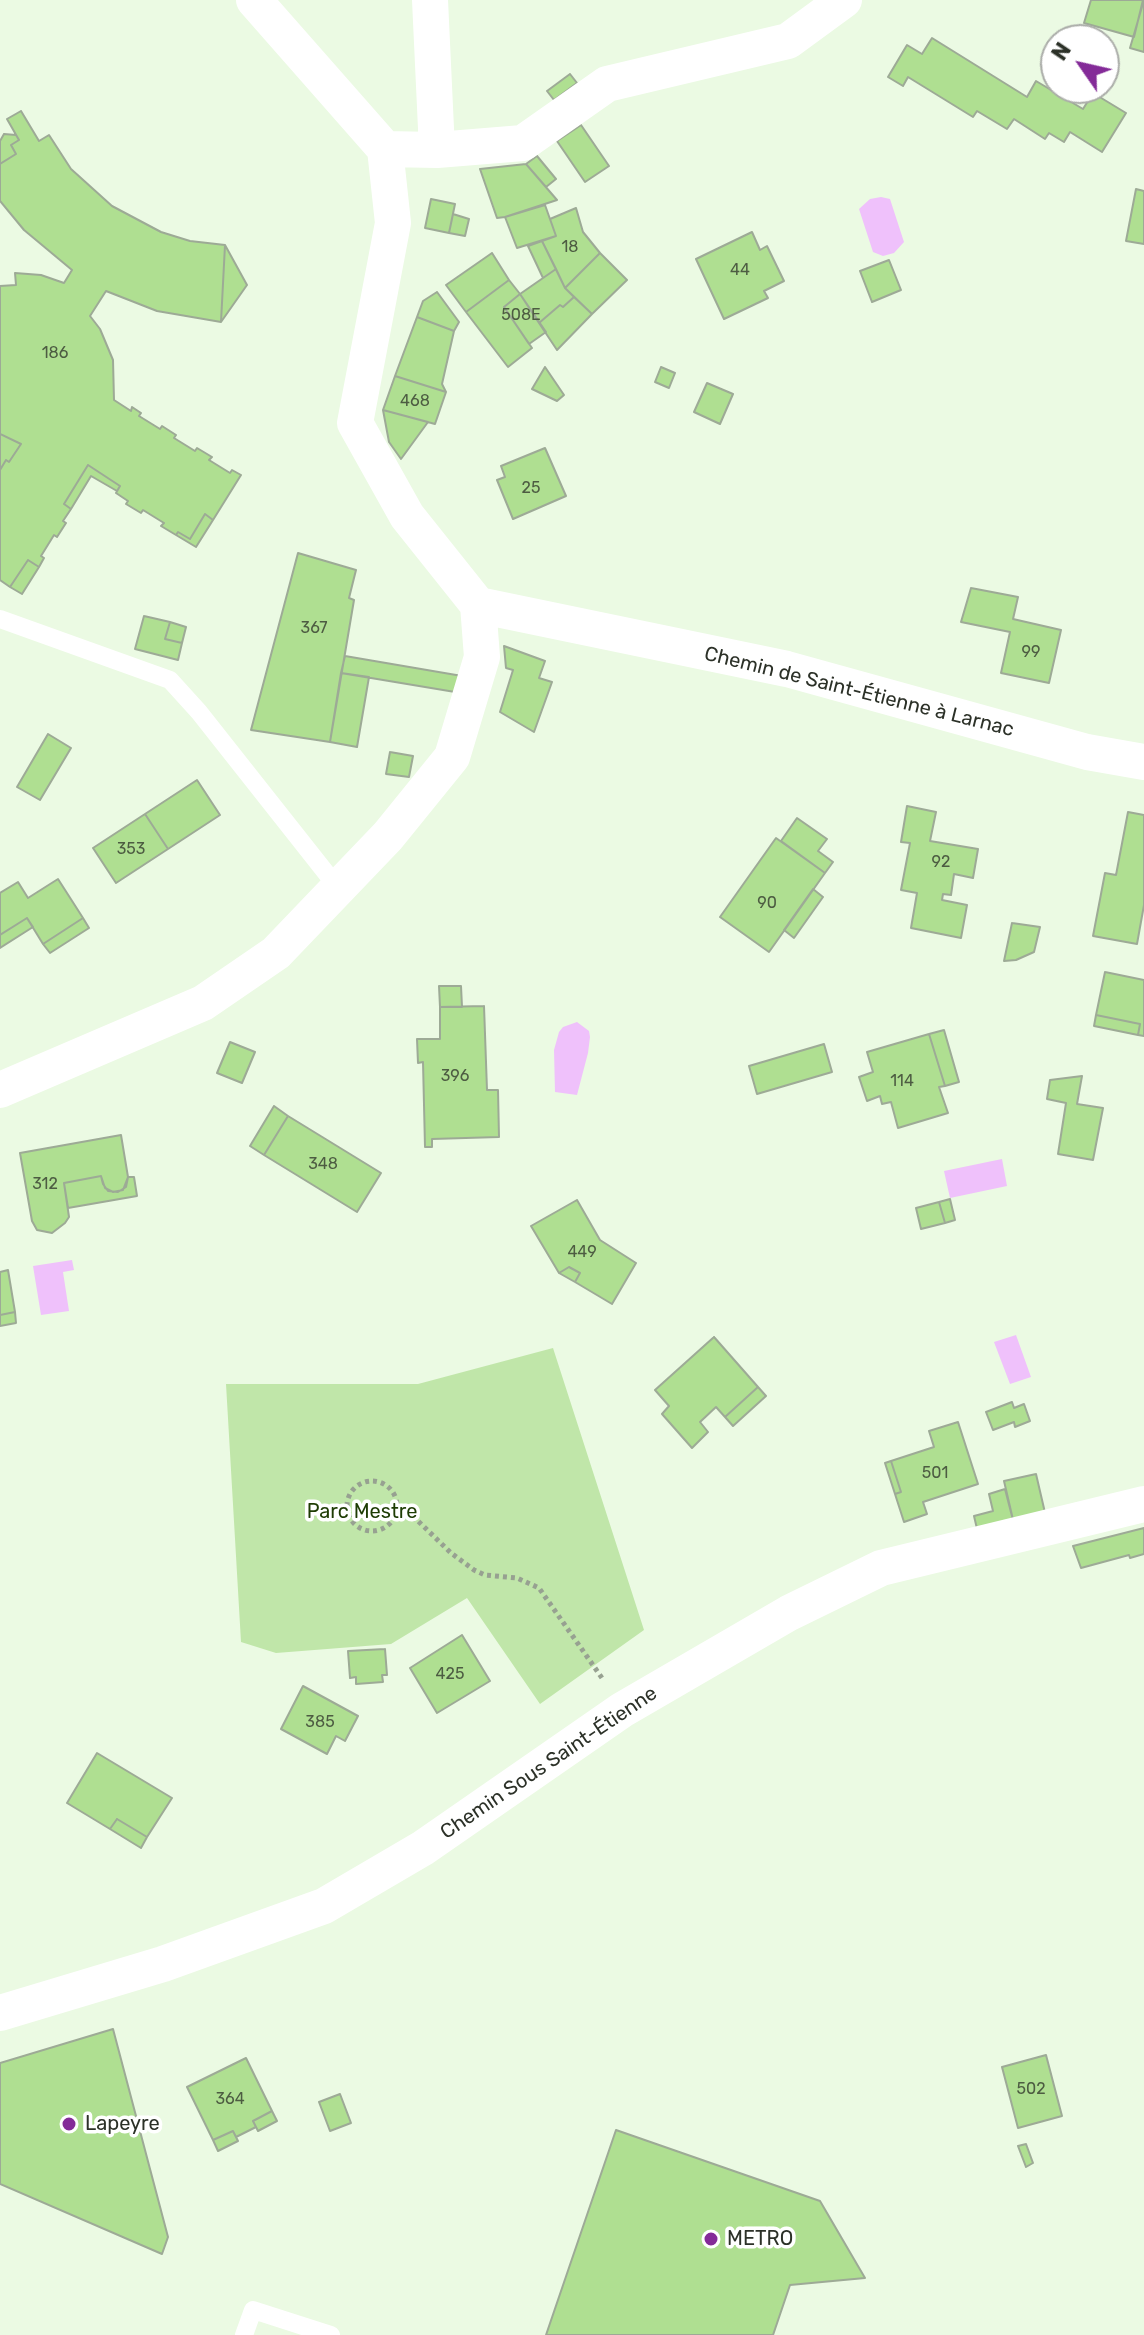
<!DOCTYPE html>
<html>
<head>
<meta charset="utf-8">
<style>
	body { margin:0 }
	#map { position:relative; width:1144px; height:2335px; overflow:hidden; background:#ebfae3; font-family:Rubik,sans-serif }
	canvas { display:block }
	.north { position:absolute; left:1040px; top:24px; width:80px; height:80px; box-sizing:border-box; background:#fff; border:2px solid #abada9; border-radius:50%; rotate:304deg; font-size:22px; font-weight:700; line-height:32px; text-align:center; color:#2c3128 }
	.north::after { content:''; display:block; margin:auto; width:28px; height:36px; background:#842b98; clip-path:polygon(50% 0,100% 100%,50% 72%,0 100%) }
</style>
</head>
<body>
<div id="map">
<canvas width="1144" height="2335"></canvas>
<div class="north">N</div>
</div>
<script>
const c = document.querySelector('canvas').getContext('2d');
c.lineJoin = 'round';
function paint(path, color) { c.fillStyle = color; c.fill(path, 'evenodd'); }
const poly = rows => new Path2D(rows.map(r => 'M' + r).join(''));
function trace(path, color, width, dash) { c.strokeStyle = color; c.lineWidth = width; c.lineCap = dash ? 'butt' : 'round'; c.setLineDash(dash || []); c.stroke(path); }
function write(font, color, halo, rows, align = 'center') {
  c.font = font + ' Rubik,sans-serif'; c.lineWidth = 7; c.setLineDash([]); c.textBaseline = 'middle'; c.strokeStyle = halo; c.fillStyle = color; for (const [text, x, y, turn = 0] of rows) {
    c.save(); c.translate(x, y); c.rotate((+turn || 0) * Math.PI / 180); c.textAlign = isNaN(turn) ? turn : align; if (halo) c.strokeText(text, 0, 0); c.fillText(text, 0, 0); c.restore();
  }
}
paint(poly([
	[553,1348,644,1630,540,1704,467,1598,391,1644,276,1653,241,1642,226,1384,418,1384]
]), '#c0e6a9');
paint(poly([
	[881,197,890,199,904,242,894,253,883,256,873,252,859,209,870,199],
	[577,1022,589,1031,590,1037,588,1053,577,1095,555,1092,554,1050,559,1032,563,1027],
	[1002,1159,1007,1186,950,1198,944,1171],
	[72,1260,74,1270,63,1272,69,1311,41,1315,33,1266],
	[1016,1335,1031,1377,1010,1384,994,1342]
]), '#efc1fb');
const building = poly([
	[1091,0,1143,0,1134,37,1084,23,1091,0],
	[1144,0,1144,52,1130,48,1144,0],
	[932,38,1027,97,1036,81,1083,109,1093,93,1126,113,1102,152,1070,132,1064,142,1049,133,1045,139,1014,119,1007,129,977,111,973,117,908,77,903,86,888,77,907,45,922,54,932,38],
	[570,74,577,83,554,100,547,91,570,74],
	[21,111,39,141,49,135,71,169,112,206,161,232,190,241,225,245,221,322,157,311,106,291,90,316,100,329,113,360,114,400,131,411,132,407,141,413,139,416,160,429,162,426,176,435,174,438,195,451,197,448,212,457,209,460,230,473,232,470,241,475,213,520,205,514,190,539,178,532,176,535,161,526,164,523,143,510,141,513,126,504,128,501,116,493,120,486,88,465,64,504,71,509,63,521,66,523,57,537,54,535,41,556,44,558,39,567,28,560,10,587,0,580,0,470,6,460,9,462,21,444,0,434,0,286,16,285,15,273,41,275,64,283,72,270,24,230,0,201,0,164,16,154,11,145,19,140,7,119,21,111],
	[581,125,609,166,585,182,557,141,581,125],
	[4,134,16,135,19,140,11,145,16,154,0,164,0,141,4,134],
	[537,156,556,179,546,187,526,164,537,156],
	[526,164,557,200,505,217,497,218,480,169,526,164],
	[1136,189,1144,191,1144,244,1126,241,1136,189],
	[431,199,455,204,449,233,425,228,431,199],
	[545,205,556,236,517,248,505,217,545,205],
	[576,208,583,232,600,253,565,288,542,241,556,236,550,219,576,208],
	[453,214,469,219,465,236,449,233,453,214],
	[752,232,760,250,767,246,784,281,764,291,768,298,724,319,696,259,752,232],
	[542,241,556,269,543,278,528,246,542,241],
	[225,245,247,285,221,322,225,245],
	[492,253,509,280,466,312,446,285,492,253],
	[600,253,627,280,592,314,565,288,600,253],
	[889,260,901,290,872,302,860,271,889,260],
	[556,269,565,288,574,297,563,307,560,305,539,323,520,294,556,269],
	[509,280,520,294,504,307,532,348,508,367,466,312,509,280],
	[437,292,459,322,454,331,417,317,423,301,437,292],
	[520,294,546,332,529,344,504,307,520,294],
	[574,297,592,314,557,350,539,323,560,305,563,307,574,297],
	[417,317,454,331,442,384,446,392,395,376,417,317],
	[545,367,564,395,557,401,532,389,545,367],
	[661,367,675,373,669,388,655,382,661,367],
	[395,376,446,392,435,424,383,410,395,376],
	[707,383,733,394,720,424,694,412,707,383],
	[383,410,428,422,401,459,389,442,383,410],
	[0,434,21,444,9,462,6,460,0,470,0,434],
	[545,448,566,496,513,519,497,480,505,477,501,466,545,448],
	[88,465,120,486,117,491,91,476,71,509,64,504,88,465],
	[205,514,213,520,196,547,176,535,178,532,190,539,205,514],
	[298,553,356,570,349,598,354,600,330,742,251,730,298,553],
	[28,560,39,567,22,594,10,587,28,560],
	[971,588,1018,597,1013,619,1061,630,1049,683,1001,673,1010,632,961,622,971,588],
	[144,616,170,622,165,639,182,643,178,660,135,649,144,616],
	[170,622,186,627,182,643,165,639,170,622],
	[504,646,545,661,539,678,552,682,534,732,500,712,513,670,506,668,504,646],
	[345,656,462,676,461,693,341,673,345,656],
	[341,673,369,677,357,747,330,742,341,673],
	[48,734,71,748,40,800,17,787,48,734],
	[390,752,413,756,409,777,386,774,390,752],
	[197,780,220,815,168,849,145,814,197,780],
	[907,806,936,812,930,841,978,849,973,878,954,874,951,895,943,894,942,900,967,905,961,938,911,928,917,893,901,890,910,843,901,842,907,806],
	[1128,812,1144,815,1144,905,1137,944,1093,936,1105,873,1116,875,1128,812],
	[145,814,168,849,116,883,93,848,145,814],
	[797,818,827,839,818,851,833,862,825,873,781,841,797,818],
	[776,838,825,873,769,952,720,917,776,838],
	[58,879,83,918,43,944,27,918,0,935,0,893,18,882,28,898,58,879],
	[813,889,823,897,794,938,784,930,813,889],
	[27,918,33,927,0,948,0,935,27,918],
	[83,918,89,928,50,953,43,944,83,918],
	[1012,923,1040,927,1034,952,1016,960,1004,961,1012,923],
	[1105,972,1144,980,1144,1036,1138,1035,1140,1024,1096,1015,1105,972],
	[439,986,461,986,462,1007,440,1007,439,986],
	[484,1006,487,1090,498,1090,499,1137,432,1139,432,1147,425,1147,423,1062,418,1063,417,1039,440,1039,440,1007,484,1006],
	[1096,1015,1140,1024,1138,1035,1094,1026,1096,1015],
	[944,1030,959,1082,945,1086,929,1034,944,1030],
	[929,1034,945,1086,939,1087,948,1113,898,1128,891,1102,882,1104,880,1096,867,1101,859,1077,873,1072,867,1052,929,1034],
	[230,1042,255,1052,242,1083,217,1073,230,1042],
	[824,1044,832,1072,757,1094,749,1066,824,1044],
	[1082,1076,1077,1104,1103,1108,1093,1160,1058,1154,1066,1103,1047,1099,1050,1080,1082,1076],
	[274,1106,288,1116,264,1155,250,1146,274,1106],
	[288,1116,381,1173,357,1212,264,1155,288,1116],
	[121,1135,128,1177,126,1187,118,1192,108,1191,103,1184,101,1176,64,1183,69,1217,65,1223,52,1233,37,1230,32,1221,20,1153,121,1135],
	[101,1176,105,1188,113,1192,123,1190,128,1177,134,1177,137,1196,68,1208,64,1183,101,1176],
	[950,1199,955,1220,945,1223,939,1202,950,1199],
	[577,1200,600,1240,636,1263,612,1304,575,1282,580,1273,569,1267,559,1273,531,1226,577,1200],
	[939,1202,945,1223,921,1229,916,1208,939,1202],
	[569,1267,580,1273,575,1282,559,1273,569,1267],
	[8,1270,15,1312,0,1315,0,1272,8,1270],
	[15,1312,16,1323,0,1326,0,1315,15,1312],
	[714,1337,758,1387,725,1417,716,1407,700,1422,708,1432,692,1448,662,1414,669,1406,655,1390,714,1337],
	[758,1387,766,1396,733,1426,725,1417,758,1387],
	[1012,1402,1014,1408,1024,1404,1030,1421,1015,1427,1014,1422,993,1430,986,1412,1012,1402],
	[958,1422,978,1484,923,1502,927,1514,904,1522,895,1494,901,1492,891,1461,934,1447,929,1431,958,1422],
	[891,1461,901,1492,895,1494,885,1463,891,1461],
	[1036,1474,1046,1517,1014,1524,1004,1481,1036,1474],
	[1005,1489,1014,1524,978,1533,974,1516,993,1511,989,1494,1005,1489],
	[1144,1528,1144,1554,1130,1558,1129,1555,1081,1568,1073,1546,1144,1528],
	[462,1635,490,1681,437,1713,410,1668,462,1635],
	[385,1649,387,1675,382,1675,383,1682,356,1684,356,1677,350,1678,348,1651,385,1649],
	[303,1686,358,1716,345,1741,336,1736,327,1754,281,1729,303,1686],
	[97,1753,172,1798,147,1837,117,1819,110,1829,67,1803,97,1753],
	[117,1819,147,1837,141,1848,110,1829,117,1819],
	[113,2029,168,2237,162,2254,0,2184,0,2063,113,2029],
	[1046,2055,1062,2116,1018,2128,1002,2067,1046,2055],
	[246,2058,272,2111,253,2121,256,2127,236,2137,233,2131,213,2140,187,2087,246,2058],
	[340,2094,351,2123,330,2131,319,2102,340,2094],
	[272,2111,277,2121,258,2131,253,2121,272,2111],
	[616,2130,820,2201,865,2278,790,2285,773,2335,546,2335,616,2130],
	[233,2131,238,2141,218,2151,213,2140,233,2131],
	[1026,2144,1033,2163,1026,2167,1018,2146,1026,2144]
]);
paint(building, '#afdf91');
trace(building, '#9daa96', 2);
trace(poly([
	'347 1506a25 25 0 1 1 50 0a25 25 0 1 1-50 0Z',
	[397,1511,417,1520,451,1553,474,1570,485,1575,517,1578,539,1588,602,1678]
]), '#97a191', 5, [4, 4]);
trace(poly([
	[0,619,170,680,199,712,338,888],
	[244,2335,253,2310,331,2335]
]), '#fff', 18);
trace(poly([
	[430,0,437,150],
	[385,149,437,150,523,143,607,84,788,41,844,0],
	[478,605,787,669,1087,752,1144,762],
	[0,1090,203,1003,276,953,388,836,452,757,482,657,478,605,407,516,355,423,393,223,385,149,254,0],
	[0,2013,163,1964,324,1906,423,1848,622,1710,789,1613,881,1568,1144,1504]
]), '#fff', 36);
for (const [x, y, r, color] of [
	[69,2124,8,"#842b98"],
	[711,2239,8,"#842b98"]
]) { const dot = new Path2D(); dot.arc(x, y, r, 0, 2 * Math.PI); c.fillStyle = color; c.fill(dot); trace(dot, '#fff', 3); }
write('16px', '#4d5c42', null, [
	["18",570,247],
	["44",740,270],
	["508E",521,315],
	["186",55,353],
	["468",415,401],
	["25",531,488],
	["367",314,628],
	["99",1031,652],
	["353",131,849],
	["92",941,862],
	["90",767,903],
	["396",455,1076],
	["114",902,1081],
	["348",323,1164],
	["312",45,1184],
	["449",582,1252],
	["501",935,1473],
	["425",450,1674],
	["385",320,1722],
	["502",1031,2089],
	["364",230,2099]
]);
write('20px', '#2c3128', '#fff', [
	["Chemin de Saint-Étienne à Larnac",859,692,14],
	["Chemin Sous Saint-Étienne",549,1763,-34]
]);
write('20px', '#1e3c04', '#fff', [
	["Parc Mestre",362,1512]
]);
write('20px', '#2c3128', '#fff', [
	["Lapeyre",85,2124],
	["METRO",727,2239]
], 'left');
</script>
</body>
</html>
